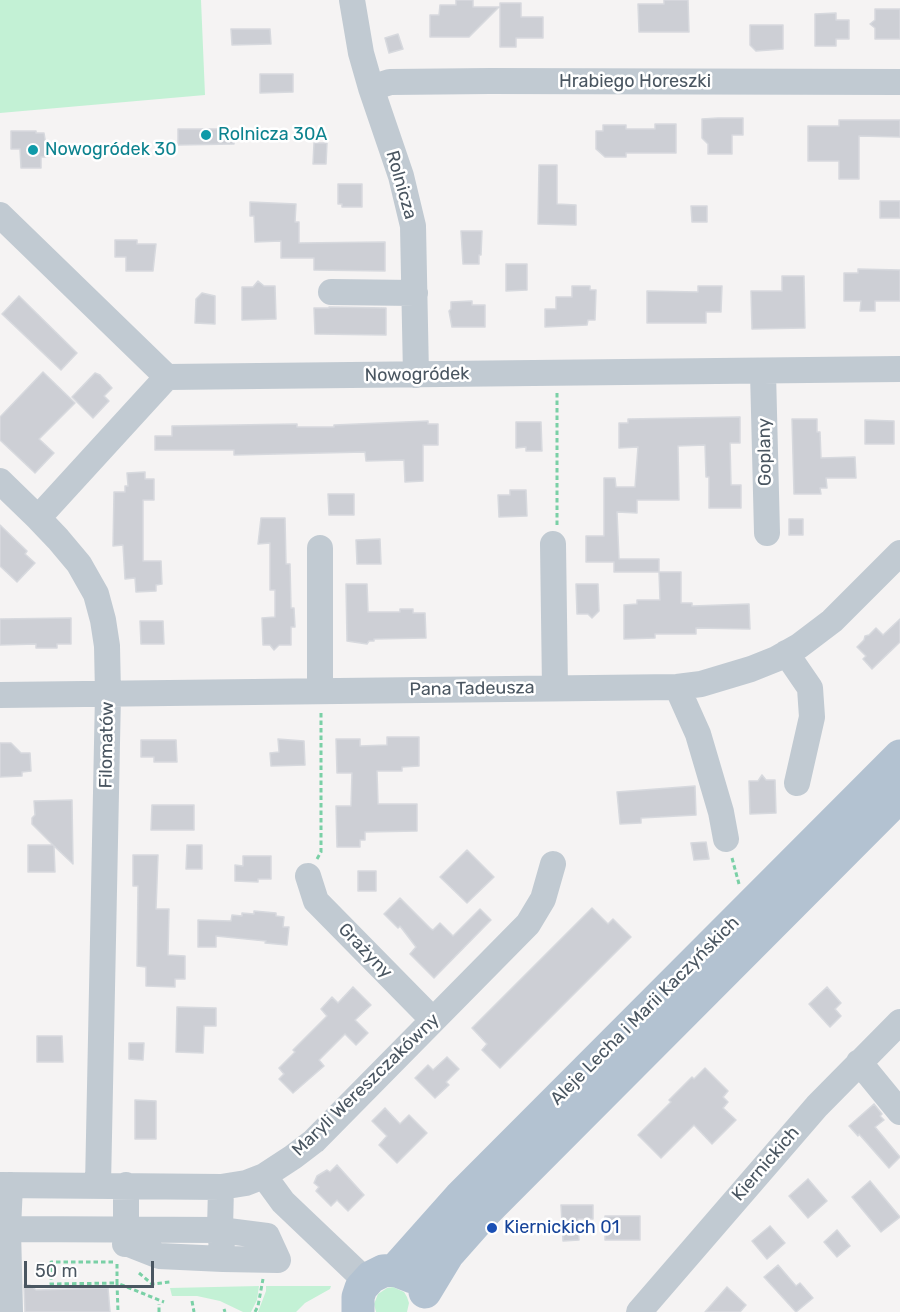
<!DOCTYPE html>
<html>
<head>
<meta charset="utf-8">
<style>
	body { margin:0 }
	#map { position:relative; width:900px; height:1312px; overflow:hidden; background:#f5f3f3; font-family:Rubik,sans-serif }
	canvas { display:block }
	.scale { position:absolute; left:24px; top:1261px; width:130px; height:27px; box-sizing:border-box; border:3px solid #4a5661; border-top:0; padding-left:8px; font-size:18px; line-height:21px; white-space:nowrap; color:#4a5661; -webkit-text-stroke:4px #fff; paint-order:stroke }
</style>
</head>
<body>
<div id="map">
<canvas width="900" height="1312"></canvas>
<div class="scale">50 m</div>
</div>
<script>
const c = document.querySelector('canvas').getContext('2d');
c.lineJoin = 'round';
function paint(path, color) { c.fillStyle = color; c.fill(path, 'evenodd'); }
const poly = rows => new Path2D(rows.map(r => 'M' + r).join(''));
function trace(path, color, width, dash) { c.strokeStyle = color; c.lineWidth = width; c.lineCap = dash ? 'butt' : 'round'; c.setLineDash(dash || []); c.stroke(path); }
function write(font, color, halo, rows, align = 'center') {
  c.font = font + ' Rubik,sans-serif'; c.lineWidth = 5; c.setLineDash([]); c.textBaseline = 'middle'; c.strokeStyle = halo; c.fillStyle = color; for (const [text, x, y, turn = 0] of rows) {
    c.save(); c.translate(x, y); c.rotate((+turn || 0) * Math.PI / 180); c.textAlign = isNaN(turn) ? turn : align; if (halo) c.strokeText(text, 0, 0); c.fillText(text, 0, 0); c.restore();
  }
}
paint(poly([
	[0,0,201,0,205,95,0,113],
	[259,1286,257,1300,251,1312,243,1312,220,1301,197,1296,172,1296,170,1288],
	[266,1286,331,1286,330,1289,305,1303,296,1312,258,1312,266,1291],
	[393,1287,404,1292,407,1297,409,1303,407,1312,376,1312,374,1304,378,1294,387,1288]
]), '#c3f1d5');
const building = poly([
	[456,0,473,0,473,7,499,7,469,37,430,37,430,15,439,15,440,5,456,5,456,0],
	[664,0,688,0,689,32,639,32,638,4,664,4,664,0],
	[500,3,521,3,521,17,543,17,543,38,516,38,516,47,500,47,500,3],
	[875,9,900,9,900,39,875,39,875,28,870,24,875,20,875,9],
	[836,13,836,20,849,20,849,39,836,39,836,46,815,46,815,14,836,13],
	[750,25,783,25,783,49,756,51,750,45,750,25],
	[231,29,270,29,271,44,232,45,231,29],
	[398,34,403,49,389,53,385,38,398,34],
	[260,74,293,74,293,92,260,93,260,74],
	[718,118,743,118,743,135,732,135,732,154,708,154,708,144,702,138,702,119,718,118],
	[839,120,900,120,900,137,859,136,859,179,839,179,839,161,808,161,808,126,839,126,839,120],
	[655,124,676,124,676,153,626,153,626,157,605,157,596,149,596,131,603,131,603,125,626,125,626,129,655,129,655,124],
	[178,129,234,129,234,144,178,145,178,129],
	[11,131,36,131,36,133,44,133,48,157,41,157,41,168,21,168,20,149,11,149,11,131],
	[314,143,327,143,326,164,313,164,314,143],
	[539,165,557,165,557,204,576,205,576,225,538,224,539,165],
	[338,184,362,184,362,207,342,207,342,204,338,204,338,184],
	[880,201,900,201,900,218,880,218,880,201],
	[250,202,296,204,295,222,299,222,299,243,385,242,385,271,314,270,314,258,281,258,281,241,255,242,254,216,250,216,250,202],
	[691,206,707,206,707,222,692,222,691,206],
	[461,231,482,231,481,255,479,255,479,264,463,264,461,231],
	[115,240,137,240,137,244,156,244,153,271,126,271,126,257,115,257,115,240],
	[506,264,527,264,527,290,506,291,506,264],
	[858,269,900,270,900,301,875,301,875,311,860,311,861,301,844,301,844,273,858,273,858,269],
	[782,276,804,276,805,328,752,329,751,291,782,291,782,276],
	[258,281,264,286,275,286,276,319,242,320,242,287,253,287,258,281],
	[572,286,590,286,590,290,596,290,595,320,588,320,587,325,545,327,545,309,556,309,556,297,572,297,572,286],
	[698,286,722,286,721,312,706,312,706,323,647,323,647,291,698,292,698,286],
	[202,293,215,296,215,324,195,323,196,299,202,293],
	[19,296,77,353,61,370,2,314,19,296],
	[472,301,472,305,485,305,485,327,452,327,449,311,451,309,451,302,472,301],
	[329,307,386,308,386,335,315,334,314,308,329,308,329,307],
	[43,372,75,403,39,439,54,453,35,473,0,440,0,417,43,372],
	[95,373,100,375,112,388,104,396,109,401,93,418,72,397,95,373],
	[740,417,740,443,730,443,731,485,741,485,741,508,709,508,709,477,706,477,705,445,678,446,679,500,637,500,637,513,617,512,619,559,659,559,659,572,614,572,614,562,586,562,586,536,604,536,604,478,615,478,616,487,635,487,638,447,619,448,619,423,628,423,628,419,740,417],
	[792,419,817,419,817,432,820,432,821,458,855,457,856,478,826,478,827,488,820,488,821,494,794,494,792,419],
	[865,420,894,421,894,444,865,444,865,420],
	[428,421,428,424,438,424,438,445,423,445,423,481,405,482,404,460,366,461,365,452,234,455,234,450,155,450,155,436,172,436,172,426,297,424,297,427,334,427,334,425,428,421],
	[516,422,541,422,542,451,526,451,526,447,516,448,516,422],
	[145,472,145,479,154,479,154,500,143,500,143,561,161,561,162,584,156,585,156,591,136,592,135,578,125,579,123,545,113,546,114,492,125,492,125,486,128,486,127,473,145,472],
	[510,490,526,490,527,516,499,517,498,495,510,495,510,490],
	[328,494,354,494,354,515,329,515,328,494],
	[261,518,285,518,286,564,290,564,291,608,294,608,295,627,291,627,291,645,279,645,274,650,270,645,263,645,262,618,275,617,275,590,270,590,270,543,258,544,261,518],
	[789,519,803,519,803,535,789,535,789,519],
	[0,525,27,551,25,554,35,563,17,582,0,566,0,525],
	[380,539,381,564,357,564,356,540,380,539],
	[659,572,681,572,681,603,692,603,692,606,749,604,750,629,696,628,696,634,655,634,655,638,624,639,624,605,637,604,637,600,660,600,659,572],
	[346,584,367,584,368,612,400,612,400,609,413,609,413,613,425,613,426,638,374,639,374,641,369,641,367,644,347,641,346,584],
	[576,584,598,584,599,611,592,618,588,614,577,614,576,584],
	[71,618,71,644,57,644,57,648,36,648,36,644,0,645,0,619,71,618],
	[900,619,900,642,872,669,863,659,866,656,857,647,864,640,865,636,869,635,876,628,883,635,900,619],
	[140,621,163,621,164,644,141,644,140,621],
	[387,737,419,737,419,766,402,767,402,771,377,771,378,804,417,804,417,831,365,832,365,840,360,840,360,847,337,847,336,806,351,806,352,773,337,773,336,739,360,739,360,746,387,745,387,737],
	[278,739,304,741,305,765,271,766,270,753,279,752,278,739],
	[141,740,176,740,177,762,154,762,154,757,141,757,141,740],
	[0,743,11,743,21,753,30,753,31,771,22,772,22,776,0,777,0,743],
	[762,775,766,780,775,780,776,813,750,814,749,781,758,781,762,775],
	[695,786,696,815,641,818,641,823,620,824,617,792,695,786],
	[72,800,73,864,54,846,55,872,28,872,28,845,53,845,32,824,32,818,35,815,34,801,72,800],
	[152,805,194,805,194,830,151,830,152,805],
	[706,842,709,859,694,860,691,843,706,842],
	[187,845,202,845,202,869,186,869,187,845],
	[467,850,494,877,467,903,440,877,467,850],
	[133,855,158,855,156,909,169,909,168,955,185,956,185,979,175,979,175,987,146,986,146,967,137,966,138,886,133,886,133,855],
	[243,856,271,856,271,879,258,879,258,882,235,881,235,865,243,866,243,856],
	[358,871,376,871,376,891,358,891,358,871],
	[400,898,431,929,433,930,440,923,453,936,480,909,491,920,434,978,410,954,416,947,400,926,398,928,384,914,400,898],
	[592,908,608,924,613,919,631,937,500,1068,482,1050,487,1044,472,1028,592,908],
	[254,911,276,913,276,916,284,917,283,927,289,927,287,945,265,943,266,941,216,936,216,947,198,947,198,920,231,921,232,915,242,916,242,913,254,914,254,911],
	[353,987,371,1005,355,1020,368,1033,356,1045,345,1034,319,1060,324,1066,293,1093,279,1079,284,1074,279,1068,295,1052,293,1050,327,1016,321,1009,332,997,338,1003,353,987],
	[827,987,841,1003,835,1009,841,1016,830,1027,809,1004,827,987],
	[177,1007,216,1008,216,1026,204,1026,203,1053,176,1052,177,1007],
	[37,1036,62,1036,63,1062,37,1062,37,1036],
	[129,1043,144,1043,143,1060,129,1059,129,1043],
	[447,1057,459,1069,446,1082,449,1085,435,1098,415,1078,428,1065,433,1070,447,1057],
	[705,1068,728,1091,723,1097,728,1102,723,1108,736,1120,712,1144,694,1125,661,1158,638,1135,671,1102,669,1100,692,1077,694,1079,705,1068],
	[135,1100,156,1101,156,1139,135,1139,135,1100],
	[874,1104,882,1114,880,1116,884,1120,875,1127,900,1157,889,1168,859,1134,858,1136,849,1126,874,1104],
	[385,1108,400,1124,409,1115,427,1133,397,1163,379,1145,387,1136,372,1121,385,1108],
	[337,1165,364,1195,348,1211,337,1200,331,1206,316,1191,319,1187,314,1183,317,1176,327,1170,330,1172,337,1165],
	[808,1179,827,1201,808,1218,789,1196,808,1179],
	[870,1181,900,1217,881,1232,852,1197,870,1181],
	[561,1205,593,1205,593,1219,578,1219,579,1240,563,1241,561,1205],
	[605,1216,640,1216,640,1240,605,1240,605,1216],
	[770,1226,785,1243,767,1259,752,1241,770,1226],
	[837,1230,850,1246,837,1257,824,1242,837,1230],
	[778,1265,796,1286,800,1283,813,1298,796,1312,764,1277,778,1265],
	[24,1285,30,1285,36,1290,108,1288,110,1312,25,1312,24,1285],
	[727,1287,746,1305,740,1312,705,1312,727,1287]
]);
paint(building, '#cdcfd5');
trace(building, '#d7d9de', 1.5);
trace(poly([
	[557,525,557,393],
	[732,858,739,884],
	[317,859,321,852,321,712],
	[113,1262,51,1262,51,1284,117,1283,118,1312],
	[117,1264,117,1283,164,1302],
	[139,1273,152,1284,170,1282],
	[192,1301,194,1312],
	[224,1309,225,1312],
	[159,1312,159,1304],
	[255,1312,258,1306,263,1279]
]), '#7ad0a6', 3, [4.5, 3]);
trace(poly([
	[352,0,361,53,371,88,401,176,413,226,416,375],
	[371,88,390,82,490,81,900,82],
	[0,215,167,377,900,369],
	[331,292,415,293],
	[763,372,767,533],
	[0,481,38,518],
	[553,544,555,688],
	[320,548,320,691],
	[786,653,810,688,812,717,797,783],
	[677,687,698,734,721,812,726,839],
	[0,695,677,687,701,684,751,669,776,659,799,646,832,621,900,553],
	[308,876,316,901,433,1020],
	[859,1062,900,1112],
	[264,1176,283,1202,366,1281],
	[0,1185,221,1187,246,1183,264,1176,293,1157,314,1141,528,924,543,899,553,864],
	[10,1185,8,1229,10,1312],
	[98,1185,108,694,107,646,103,620,96,594,79,564,58,539,38,518,167,377],
	[8,1229,220,1230,267,1236,278,1260,223,1259],
	[126,1243,159,1256,223,1259,220,1230,221,1187],
	[125,1244,126,1243,126,1185],
	[639,1312,817,1106,900,1022]
]), '#c1cad2', 26);
trace(poly([
	[395,1270,460,1197,900,756],
	[425,1292,448,1254,487,1210,900,796],
	[358,1312,358,1297,361,1288,371,1277,383,1271,395,1270,413,1277]
]), '#b3c2d1', 33);
for (const [x, y, r, color] of [
	[206,135,6,"#0f9aa8"],
	[33,150,6,"#0f9aa8"],
	[492,1228,6,"#1a4fb4"]
]) { const dot = new Path2D(); dot.arc(x, y, r, 0, 2 * Math.PI); c.fillStyle = color; c.fill(dot); trace(dot, '#fff', 2); }
write('18px', '#4a5661', '#fff', [
	["Hrabiego Horeszki",635,82],
	["Rolnicza",401,185,74],
	["Nowogródek",417,375,-1],
	["Goplany",765,452,-91],
	["Pana Tadeusza",472,689,-1],
	["Filomatów",107,745,-89],
	["Grażyny",365,951,46],
	["Aleje Lecha i Marii Kaczyńskich",645,1011,-45],
	["Maryli Wereszczakówny",366,1085,-44],
	["Kiernickich",766,1164,-49]
]);
write('18px', '#0d838f', '#fff', [
	["Rolnicza 30A",218,135],
	["Nowogródek 30",45,150]
], 'left');
write('18px', '#164399', '#fff', [
	["Kiernickich 01",504,1228]
], 'left');
</script>
</body>
</html>
